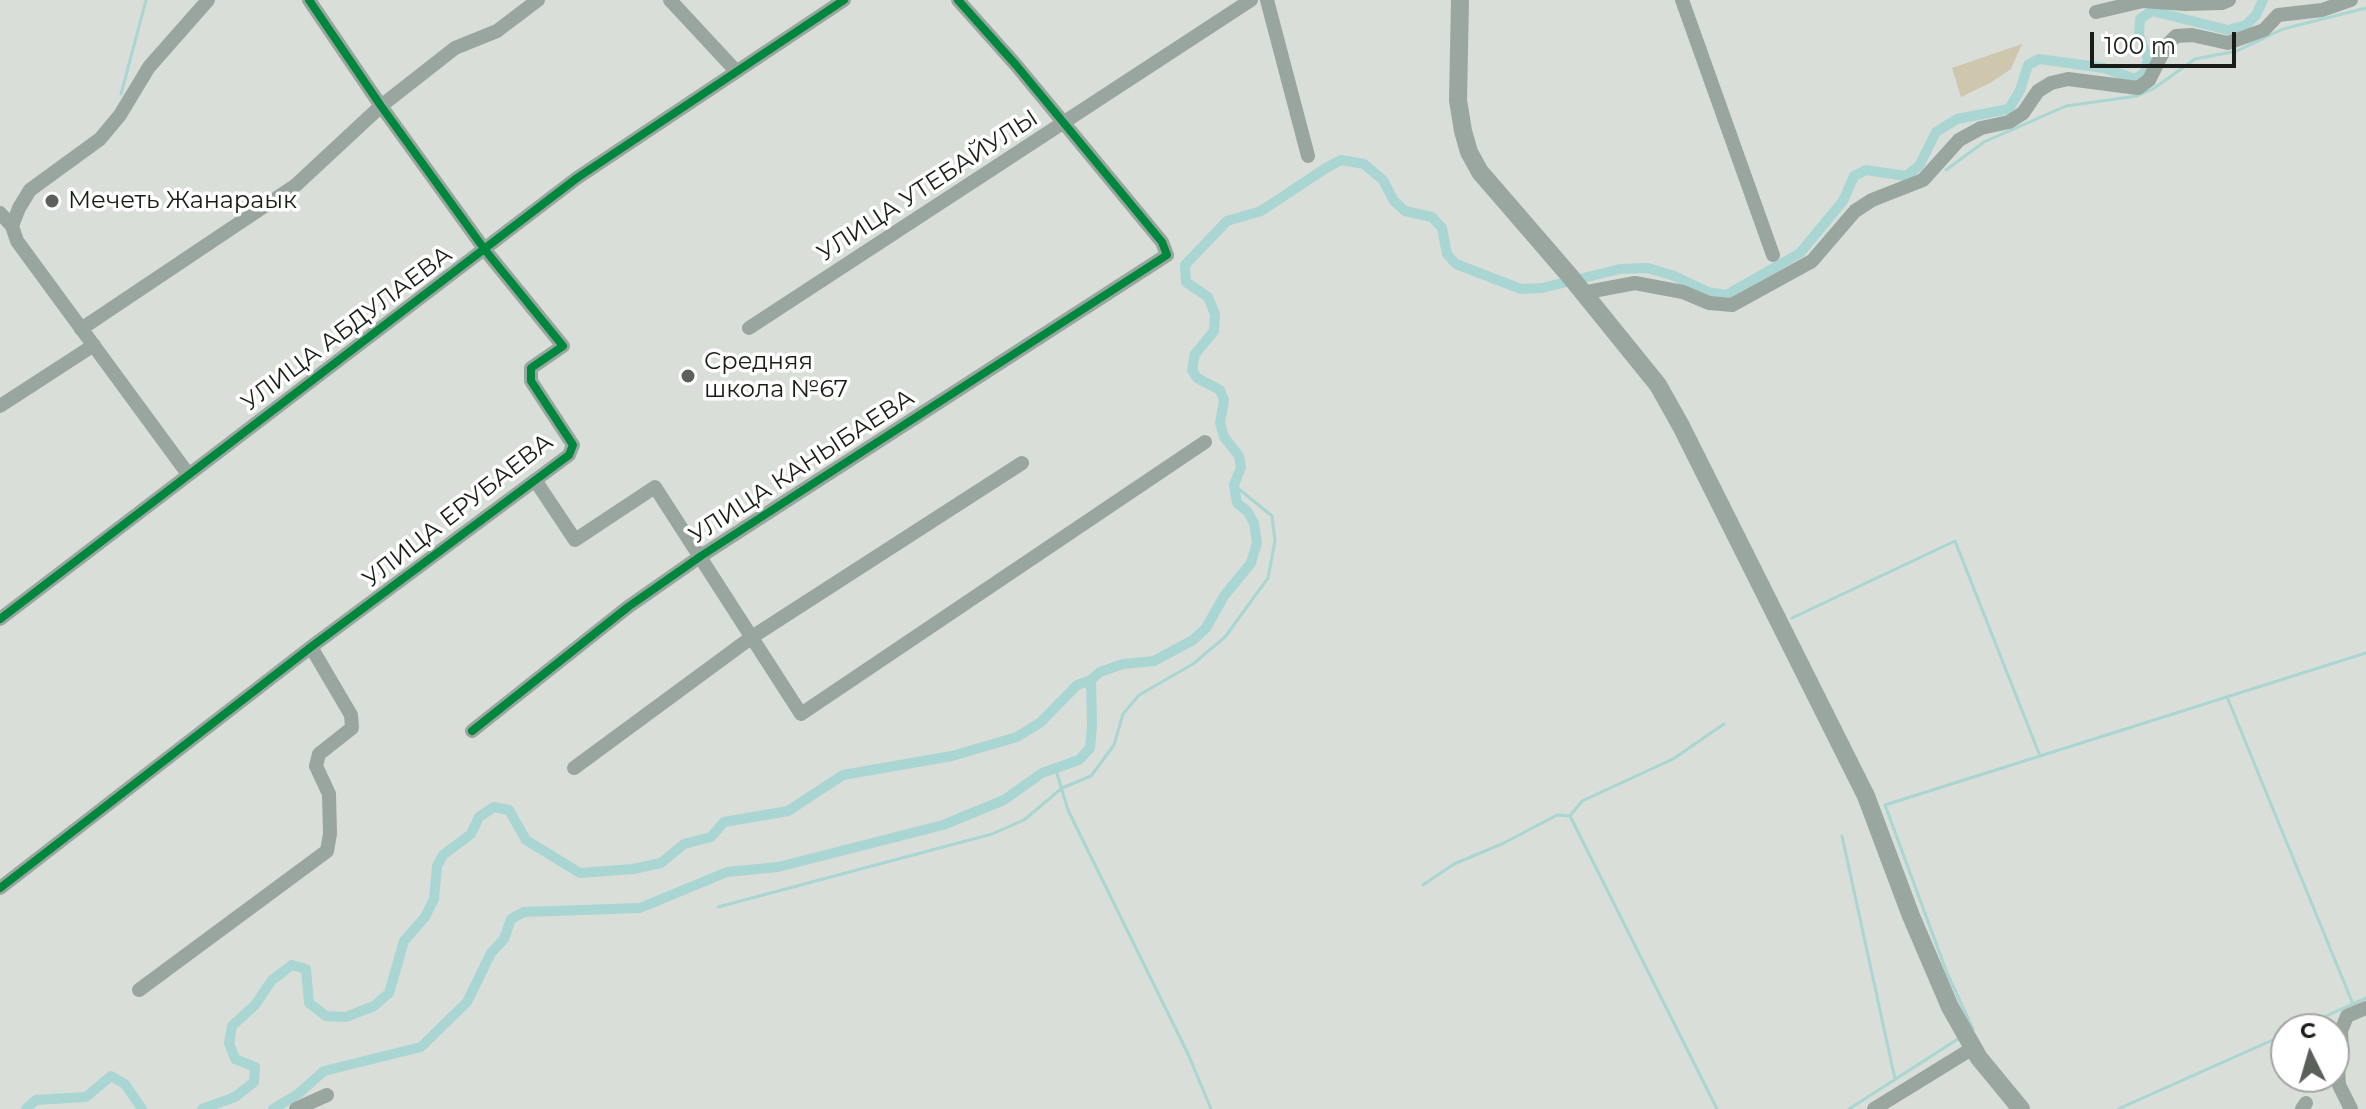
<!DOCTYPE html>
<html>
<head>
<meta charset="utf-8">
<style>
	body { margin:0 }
	#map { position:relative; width:2366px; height:1109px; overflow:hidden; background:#d9ded8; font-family:Montserrat,sans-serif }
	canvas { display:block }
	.north { position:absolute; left:2270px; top:1013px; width:80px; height:80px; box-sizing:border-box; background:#fff; border:2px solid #a3a4a2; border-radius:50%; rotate:355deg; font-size:22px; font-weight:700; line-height:32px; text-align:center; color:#191c17 }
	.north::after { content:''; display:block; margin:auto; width:28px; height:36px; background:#5c605b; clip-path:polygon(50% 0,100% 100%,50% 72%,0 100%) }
	.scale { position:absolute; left:2090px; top:32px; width:146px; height:36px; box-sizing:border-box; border:4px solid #191c17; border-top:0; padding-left:10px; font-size:24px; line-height:28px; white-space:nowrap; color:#191c17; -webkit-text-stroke:6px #fff; paint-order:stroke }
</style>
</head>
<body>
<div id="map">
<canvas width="2366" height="1109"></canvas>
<div class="north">С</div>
<div class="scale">100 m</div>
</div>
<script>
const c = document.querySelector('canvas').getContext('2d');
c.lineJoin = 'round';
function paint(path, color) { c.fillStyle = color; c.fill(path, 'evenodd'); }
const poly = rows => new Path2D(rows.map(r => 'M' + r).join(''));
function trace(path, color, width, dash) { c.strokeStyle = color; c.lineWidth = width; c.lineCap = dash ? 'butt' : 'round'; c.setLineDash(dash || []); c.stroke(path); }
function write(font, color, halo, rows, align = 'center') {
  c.font = font + ' Montserrat,sans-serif'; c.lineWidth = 7; c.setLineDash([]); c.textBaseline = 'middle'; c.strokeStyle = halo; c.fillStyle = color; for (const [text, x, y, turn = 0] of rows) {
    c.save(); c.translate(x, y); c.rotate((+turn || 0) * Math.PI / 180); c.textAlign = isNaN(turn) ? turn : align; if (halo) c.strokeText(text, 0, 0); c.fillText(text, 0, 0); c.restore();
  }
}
paint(poly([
	[2022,44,2011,69,1990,83,1961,97,1952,68]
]), '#cfc6ae');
trace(poly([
	[121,94,146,0],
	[1946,170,1984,142,2066,106,2137,96,2153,89,2195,59,2237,51,2283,29,2366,8],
	[1792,618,1955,541,2040,756],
	[2227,697,2353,1004],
	[1055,767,1068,810,1189,1056,1211,1109],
	[1570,816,1582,801,1673,759,1724,724],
	[1842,836,1895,1079],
	[1423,885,1454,864,1504,843,1557,815,1570,816,1717,1109],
	[718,907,992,834,1024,820,1062,788,1091,776,1114,745,1123,714,1139,695,1193,664,1225,637,1268,578,1275,541,1272,516,1234,485],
	[2297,1029,2366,998],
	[1971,1031,1973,1029,1947,973,1885,805,2366,653],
	[1849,1109,1961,1037],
	[2118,1109,2286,1034]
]), '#a9d6d2', 3);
trace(poly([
	[26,1109,36,1100,86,1097,111,1076,125,1084,142,1109],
	[202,1109,235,1097,254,1082,255,1067,235,1059,229,1043,232,1026,255,1005,272,980,292,965,306,969,309,1003,326,1016,346,1017,374,1006,389,993,404,941,425,917,434,899,437,866,443,855,471,834,479,817,494,807,509,810,526,840,580,873,633,869,661,863,684,844,711,837,724,822,788,811,843,775,952,756,1017,737,1041,722,1077,685,1091,680,1100,672,1123,664,1154,661,1193,640,1206,628,1224,596,1251,563,1257,543,1254,523,1247,511,1237,503,1234,485,1241,467,1239,456,1224,437,1220,423,1224,400,1220,390,1197,378,1192,370,1195,354,1214,331,1215,314,1208,297,1186,282,1185,265,1227,221,1261,211,1326,168,1341,160,1364,164,1383,180,1394,201,1405,211,1432,217,1442,228,1447,254,1456,264,1521,289,1542,288,1620,269,1648,268,1674,276,1708,292,1726,295,1800,253,1843,201,1854,176,1866,170,1906,176,1919,166,1936,132,1957,119,2009,109,2020,90,2028,65,2039,59,2104,68,2135,79,2145,72,2148,59,2139,35,2140,19,2152,11,2228,30,2246,25,2256,15,2263,0],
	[273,1109,298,1094,324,1071,421,1047,467,1002,491,953,504,939,511,919,524,912,640,908,727,872,778,867,943,825,1004,800,1042,773,1079,760,1090,748,1092,726,1091,680]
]), '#a9d6d2', 10);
trace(poly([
	[670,0,736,71],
	[1267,0,1308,156],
	[1682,0,1773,255],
	[2096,12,2143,1,2185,4,2222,3,2229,0],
	[0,213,12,226,17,241,188,474],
	[12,226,19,208,30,190,100,139,120,115,149,67,208,0],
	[1582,293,1635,283,1683,292,1709,303,1732,305,1812,261,1855,211,1872,200,1923,180,1959,140,1981,128,2009,122,2023,113,2038,91,2051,83,2068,79,2138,88,2149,80,2166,46,2176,36,2192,35,2228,43,2264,30,2278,15,2322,10,2351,0],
	[749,328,1251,0],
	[81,329,296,185,381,106,455,48,497,31,538,0],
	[0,406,94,345],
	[535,480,575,540,655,487,801,714,1205,442],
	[0,619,577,178,844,0],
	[472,731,628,607,701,556,1167,255,1162,242,1016,65,958,0],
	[574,768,752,637,1022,463],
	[0,888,311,647,569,455,573,445,531,381,531,368,563,346,485,250,381,106,309,0],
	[139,990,327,851,330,834,329,794,316,766,319,754,352,728,351,715,311,647],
	[296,1109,327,1095],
	[1874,1109,1973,1048],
	[2302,1109,2306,1103],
	[2351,1109,2339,1085,2338,1066,2342,1051,2341,1031,2347,1016,2366,1008]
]), '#99a69f', 14);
trace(poly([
	[1460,0,1458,100,1463,131,1469,152,1480,172,1569,275,1658,385,1681,426,1866,796,1911,916,1950,1007,1979,1058,2021,1109]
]), '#9aa7a0', 18);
trace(poly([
	[0,619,577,178,844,0],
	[472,731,628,607,701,556,1167,255,1162,242,1016,65,958,0],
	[0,888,311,647,569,455,573,445,531,381,531,368,563,346,485,250,381,106,309,0]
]), '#00873e', 8);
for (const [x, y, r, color] of [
	[52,201,8,"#5c605b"],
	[688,376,8,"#5c605b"]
]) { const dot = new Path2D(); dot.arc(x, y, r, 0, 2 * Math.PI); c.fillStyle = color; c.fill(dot); trace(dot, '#fff', 3); }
write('24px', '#191c17', '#fff', [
	["УЛИЦА УТЕБАЙУЛЫ",928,186,-33],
	["УЛИЦА АБДУЛАЕВА",347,329,-37],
	["УЛИЦА КАНЫБАЕВА",802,467,-33],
	["УЛИЦА ЕРУБАЕВА",458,511,-38]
]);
write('24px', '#191c17', '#fff', [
	["Мечеть Жанараык",68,201],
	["Средняя",704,362],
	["школа №67",704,390]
], 'left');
</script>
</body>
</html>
